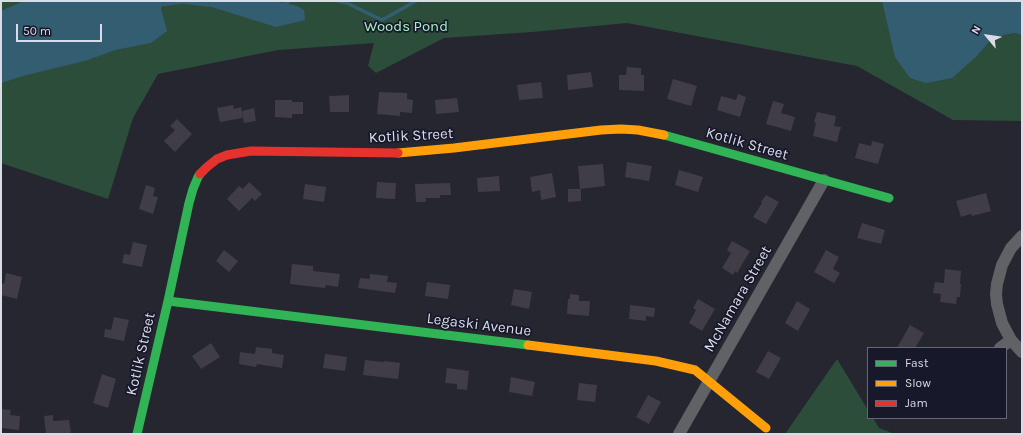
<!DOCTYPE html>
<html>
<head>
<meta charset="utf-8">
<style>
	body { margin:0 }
	#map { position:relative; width:1023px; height:435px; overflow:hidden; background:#252630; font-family:Karla,sans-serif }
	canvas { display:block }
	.frame { position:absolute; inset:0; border:2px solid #d9dbe7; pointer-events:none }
	.legend { position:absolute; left:867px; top:347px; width:140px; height:72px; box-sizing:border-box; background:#17192b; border:1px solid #656776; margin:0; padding:5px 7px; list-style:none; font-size:12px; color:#d9dbe7 }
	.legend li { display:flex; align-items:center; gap:8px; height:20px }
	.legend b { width:20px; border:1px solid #656776 }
	.north { position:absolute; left:967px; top:16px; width:40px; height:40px; -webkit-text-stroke:3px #17192b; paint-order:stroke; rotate:299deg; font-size:11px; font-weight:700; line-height:16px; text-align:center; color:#d9dbe7 }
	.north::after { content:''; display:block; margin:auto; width:14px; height:18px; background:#d9dbe7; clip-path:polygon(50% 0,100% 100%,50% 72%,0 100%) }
	.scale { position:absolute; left:16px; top:24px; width:86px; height:18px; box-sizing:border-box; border:2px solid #d9dbe7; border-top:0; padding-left:5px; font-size:12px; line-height:14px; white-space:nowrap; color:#d9dbe7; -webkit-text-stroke:3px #17192b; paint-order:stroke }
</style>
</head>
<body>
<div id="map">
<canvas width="1023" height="435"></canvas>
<div class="frame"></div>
<ul class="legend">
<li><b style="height:5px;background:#30b455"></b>Fast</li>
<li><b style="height:5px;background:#ff9f0a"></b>Slow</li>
<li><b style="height:5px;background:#e5322d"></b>Jam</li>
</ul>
<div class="north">N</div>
<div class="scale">50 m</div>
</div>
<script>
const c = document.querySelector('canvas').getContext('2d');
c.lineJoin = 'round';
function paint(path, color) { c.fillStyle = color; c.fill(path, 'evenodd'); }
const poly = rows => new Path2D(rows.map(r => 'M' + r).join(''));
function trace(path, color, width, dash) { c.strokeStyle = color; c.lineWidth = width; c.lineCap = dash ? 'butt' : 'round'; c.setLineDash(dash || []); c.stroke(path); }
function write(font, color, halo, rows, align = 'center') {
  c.font = font + ' Karla,sans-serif'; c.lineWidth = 3.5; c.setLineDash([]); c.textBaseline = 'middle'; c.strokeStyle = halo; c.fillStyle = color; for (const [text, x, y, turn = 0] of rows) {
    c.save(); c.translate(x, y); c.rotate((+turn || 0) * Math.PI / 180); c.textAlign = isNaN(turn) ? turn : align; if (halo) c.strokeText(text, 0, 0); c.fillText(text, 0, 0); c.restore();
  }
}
paint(poly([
	[1,1,1022,1,891,40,978,55,991,38,1014,33,1022,35,1022,121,953,120,857,66,627,23,532,32,444,38,376,73,368,66,374,43,278,50,158,74,133,118,108,199,1,163],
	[837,359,868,410,868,418,873,418,879,428,895,434,785,434]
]), '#2d4d3b');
paint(poly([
	[24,1,166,1,162,3,161,9,167,31,151,43,115,50,88,60,23,76,1,83,1,11],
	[186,1,275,1,297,6,304,10,305,20,276,27,202,4],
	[882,1,1022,1,1022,35,1014,33,992,38,978,55,952,78,926,83,910,78,895,57]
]), '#335e72');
trace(poly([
	[338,1,347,3,382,20,416,1],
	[157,5,183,2,209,5],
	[282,6,289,1]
]), '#335e72', 3.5);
paint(poly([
	[627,67,641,68,641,75,644,75,644,91,619,90,619,75,626,75],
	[591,72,593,87,568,90,567,75],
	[673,79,697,86,691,106,667,99],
	[541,82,543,98,519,100,517,85],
	[379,92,407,93,407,99,413,100,412,113,400,112,400,116,377,114],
	[738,94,746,97,740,117,717,110,721,96,736,100],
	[349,95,349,112,330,112,329,96],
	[457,98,459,112,436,114,435,100],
	[275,100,292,100,292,102,303,102,303,114,292,114,292,118,275,117],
	[773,101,784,104,781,113,795,117,791,131,766,124],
	[233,105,234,109,241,107,243,118,220,122,217,108],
	[254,108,256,121,244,123,242,111],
	[817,112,836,116,834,126,841,127,837,142,813,136,816,123,814,122],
	[177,119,192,134,175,152,164,141,175,130,170,126],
	[872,141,884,144,878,164,855,158,859,143,871,146],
	[627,162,652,166,649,181,625,177],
	[603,164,605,186,580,189,578,166],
	[679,170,703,177,698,192,675,185],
	[552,173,556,197,541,200,540,190,532,192,530,177],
	[499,176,500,191,478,192,477,178],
	[249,182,262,194,255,201,252,198,239,211,227,199,239,186,243,189],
	[377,182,396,183,395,199,376,198],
	[450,183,451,195,440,195,440,198,426,198,426,202,416,202,415,184],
	[305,184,326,187,324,202,303,199],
	[146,185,155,188,153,196,158,197,153,214,139,209],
	[568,189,581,189,581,201,568,202],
	[986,193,991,211,972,216,971,214,961,217,956,201],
	[766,195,779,202,766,224,753,217,762,203,761,202],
	[862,223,885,230,881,244,857,238],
	[732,241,750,251,737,273,735,271,733,275,722,268,731,253,727,250],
	[133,242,147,245,142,267,122,263,124,254,130,255],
	[224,250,238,261,229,272,216,261],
	[826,250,839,257,833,269,840,273,834,283,814,272],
	[292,264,313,266,313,271,340,274,338,287,326,285,325,288,290,284],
	[945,269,961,271,960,284,961,284,960,297,957,297,956,304,940,302,941,294,933,293,935,282,944,283],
	[6,273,22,277,17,299,1,295,1,283,4,284],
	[370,274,388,276,387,282,397,283,395,293,358,288,360,278,370,279],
	[427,282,450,285,448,299,425,296],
	[514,289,532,292,529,309,511,305],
	[570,294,579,295,579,301,590,301,589,316,567,314,568,299,570,299],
	[698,299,715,309,702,331,689,323,696,310,693,308],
	[797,301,810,309,798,331,785,323],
	[630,305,655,308,654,317,646,316,646,321,629,319],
	[114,317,129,320,124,341,104,337,105,329,111,330],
	[910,325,924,333,915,348,897,348],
	[211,343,220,357,201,369,192,356],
	[256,347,272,349,272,353,284,355,282,368,257,364,256,367,239,364,240,352,255,354],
	[768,351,781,358,769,379,756,372],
	[325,354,347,357,345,371,323,368],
	[365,360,383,362,384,361,400,363,398,379,363,375],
	[447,368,469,371,467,390,457,389,457,384,445,383],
	[102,374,116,379,108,408,93,403],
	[511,377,535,382,532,396,509,392],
	[579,383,597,385,595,402,577,400],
	[648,395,661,402,649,424,636,417],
	[1,409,11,410,10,415,20,416,19,430,1,428],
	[53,415,53,421,69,420,71,433,46,434,44,416]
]), '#413d46');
trace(poly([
	[1022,236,1011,248,1002,265,997,284,996,294,997,304,1002,323,1011,340,1022,352],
	[1000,348,1011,340],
	[679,434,824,180]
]), '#616266', 12);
trace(poly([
	[664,135,889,198],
	[168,301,528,345],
	[137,434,168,301,189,203,193,189,198,177,200,174]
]), '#30b455', 9);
trace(poly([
	[398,153,454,148,601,130,621,129,638,130,664,135],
	[528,345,656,361,695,370,766,428]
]), '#ff9f0a', 9);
trace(poly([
	[200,174,207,167,217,159,227,155,251,151,398,153]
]), '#e5322d', 9);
write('15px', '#aaeec3', '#17192b', [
	["Woods Pond",406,27]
]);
write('15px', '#d9dbe7', '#17192b', [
	["Kotlik Street",411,136,-3],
	["Kotlik Street",747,144,16],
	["McNamara Street",738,299,-60],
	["Legaski Avenue",479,325,7],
	["Kotlik Street",141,354,-77]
]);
</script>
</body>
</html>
